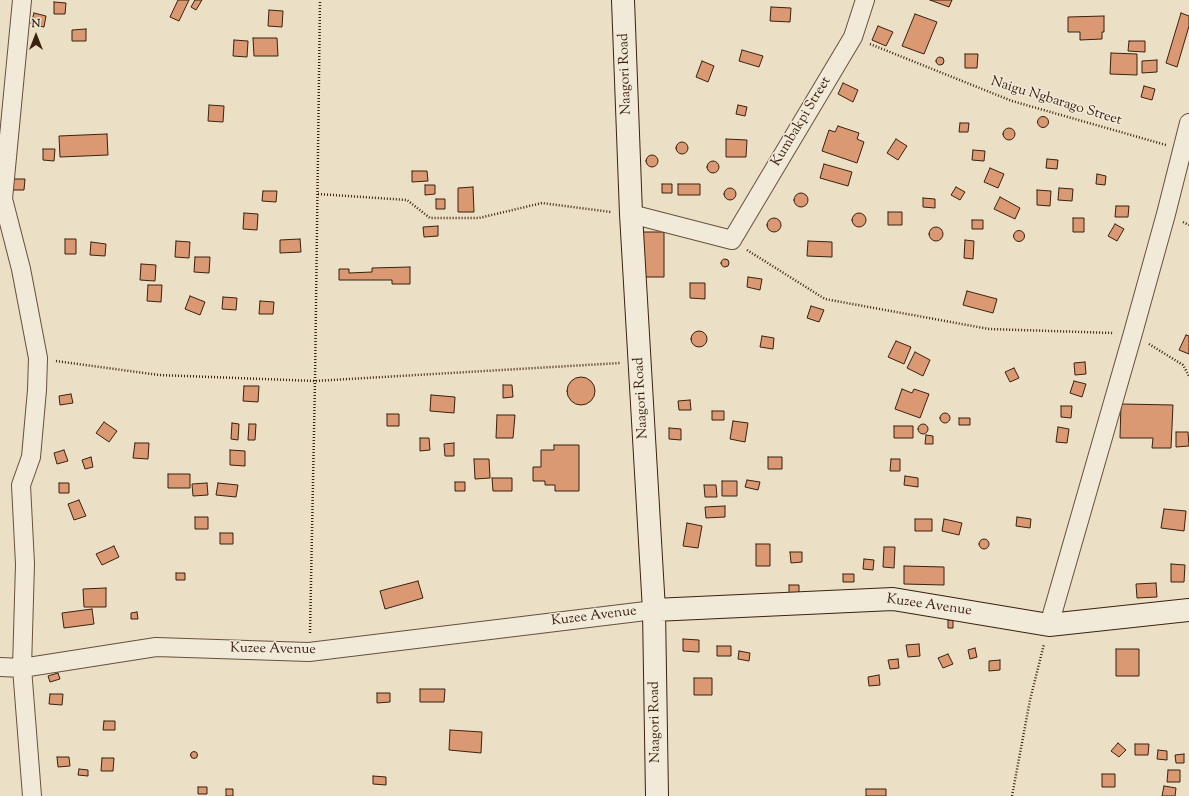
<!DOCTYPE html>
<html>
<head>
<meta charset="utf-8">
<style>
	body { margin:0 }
	#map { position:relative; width:1189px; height:796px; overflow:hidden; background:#ebdfc5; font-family:"Sorts Mill Goudy",serif }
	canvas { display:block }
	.north { position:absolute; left:16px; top:16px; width:40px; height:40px; -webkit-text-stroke:3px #f2ead9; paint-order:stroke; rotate:0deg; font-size:11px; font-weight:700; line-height:16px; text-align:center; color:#3b210f }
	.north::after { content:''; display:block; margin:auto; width:14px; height:18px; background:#3b210f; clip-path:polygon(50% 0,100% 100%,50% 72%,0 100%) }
</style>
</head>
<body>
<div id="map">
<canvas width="1189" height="796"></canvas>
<div class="north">N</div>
</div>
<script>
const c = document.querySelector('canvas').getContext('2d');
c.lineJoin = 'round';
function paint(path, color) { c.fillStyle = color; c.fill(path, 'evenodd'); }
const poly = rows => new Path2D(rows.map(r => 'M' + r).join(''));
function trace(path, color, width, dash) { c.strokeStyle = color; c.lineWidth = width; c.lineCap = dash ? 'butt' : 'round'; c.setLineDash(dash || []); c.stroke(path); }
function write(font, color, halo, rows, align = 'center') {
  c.font = font + ' "Sorts Mill Goudy",serif'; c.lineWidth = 3; c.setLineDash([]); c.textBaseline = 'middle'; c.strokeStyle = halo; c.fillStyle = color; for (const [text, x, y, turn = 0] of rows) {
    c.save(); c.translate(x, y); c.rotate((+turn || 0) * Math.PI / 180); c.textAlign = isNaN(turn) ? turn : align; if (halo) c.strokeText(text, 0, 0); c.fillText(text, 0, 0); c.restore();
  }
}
const building = poly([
	[178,0,189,0,179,21,170,17,178,0],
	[195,0,202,0,196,10,191,7,195,0],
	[930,0,952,0,949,7,930,0],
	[54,2,66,3,65,14,54,14,54,2],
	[771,7,791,8,790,22,770,21,771,7],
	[269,10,283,11,282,27,268,26,269,10],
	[34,13,46,16,44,27,31,24,34,13],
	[1181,13,1189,16,1189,26,1177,67,1166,63,1181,13],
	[915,14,937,22,924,54,902,46,915,14],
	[1104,16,1104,32,1102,32,1102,39,1080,40,1080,32,1068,32,1068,17,1104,16],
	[878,26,893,32,886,46,872,40,878,26],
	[86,29,86,41,72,41,72,30,86,29],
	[253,38,277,38,278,56,254,56,253,38],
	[234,40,248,41,247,57,233,56,234,40],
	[1129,41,1145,41,1145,52,1128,51,1129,41],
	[742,50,763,56,759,67,739,61,742,50],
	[1111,53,1137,54,1137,75,1110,74,1111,53],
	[965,54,978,54,977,68,965,68,965,54],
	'936 61a4 4 0 1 1 8 0a4 4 0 1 1-8 0Z',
	[1157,60,1157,72,1142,73,1142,61,1157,60],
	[702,61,714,66,708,82,696,77,702,61],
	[843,83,858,90,853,102,838,94,843,83],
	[1144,86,1155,89,1152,100,1141,97,1144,86],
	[209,105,224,106,223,122,208,121,209,105],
	[738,105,747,107,745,116,736,114,738,105],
	'1037.5 122a5.5 5.5 0 1 1 11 0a5.5 5.5 0 1 1-11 0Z',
	[960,123,969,123,968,132,959,132,960,123],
	[838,126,859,133,857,139,864,142,857,163,822,151,829,130,835,132,838,126],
	'1003 134a6 6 0 1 1 12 0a6 6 0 1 1-12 0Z',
	[107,134,108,155,60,157,59,136,107,134],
	[726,139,747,140,746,157,726,157,726,139],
	[896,139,907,146,898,160,887,153,896,139],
	'676 148a6 6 0 1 1 12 0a6 6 0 1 1-12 0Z',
	[43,149,55,149,54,161,43,160,43,149],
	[973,150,985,151,984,161,972,160,973,150],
	'646 161a6 6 0 1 1 12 0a6 6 0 1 1-12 0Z',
	[1047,159,1058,160,1057,169,1046,168,1047,159],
	'707 167a6 6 0 1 1 12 0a6 6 0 1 1-12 0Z',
	[824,164,852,172,848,186,820,178,824,164],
	[990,168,1004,174,998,188,984,182,990,168],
	[412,171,427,171,428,181,412,182,412,171],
	[1097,174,1106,176,1105,185,1096,184,1097,174],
	[12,179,25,179,24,190,12,190,12,179],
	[662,184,672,184,672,193,662,193,662,184],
	[678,184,700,184,700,195,678,195,678,184],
	[425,185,435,185,435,194,425,195,425,185],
	[473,187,474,212,458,212,458,188,473,187],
	[956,187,965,192,960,200,951,195,956,187],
	'724 194a6 6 0 1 1 12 0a6 6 0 1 1-12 0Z',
	[1059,188,1073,189,1072,201,1058,200,1059,188],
	[1037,190,1051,191,1050,206,1037,205,1037,190],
	[263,191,277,191,276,202,262,201,263,191],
	'794 200a7 7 0 1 1 14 0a7 7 0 1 1-14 0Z',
	[1000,197,1020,208,1015,219,994,209,1000,197],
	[923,198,935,199,935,208,923,207,923,198],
	[436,199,445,199,445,209,436,209,436,199],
	[1116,206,1129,206,1128,217,1115,217,1116,206],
	[888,212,902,212,902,225,888,225,888,212],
	[244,213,258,214,257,230,243,229,244,213],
	'852 220a7 7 0 1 1 14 0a7 7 0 1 1-14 0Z',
	[1073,218,1084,218,1084,232,1073,232,1073,218],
	'767 225a7 7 0 1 1 14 0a7 7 0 1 1-14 0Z',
	[972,220,983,220,983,229,972,229,972,220],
	[1115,224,1124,229,1117,241,1108,236,1115,224],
	[438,226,438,236,424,237,423,227,438,226],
	'929 234a7 7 0 1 1 14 0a7 7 0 1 1-14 0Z',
	'1013.5 236a5.5 5.5 0 1 1 11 0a5.5 5.5 0 1 1-11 0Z',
	[641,232,664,232,664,277,641,277,641,232],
	[65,239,76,239,76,254,65,254,65,239],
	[300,239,301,252,280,253,280,240,300,239],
	[965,240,974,241,973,259,964,258,965,240],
	[176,241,190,242,189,258,175,257,176,241],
	[808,241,832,242,832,257,807,256,808,241],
	[91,242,106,244,105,256,90,255,91,242],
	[195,257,210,257,209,273,194,272,195,257],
	'721 263a4 4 0 1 1 8 0a4 4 0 1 1-8 0Z',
	[141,264,156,265,155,281,140,280,141,264],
	[410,267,410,284,392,284,392,280,339,280,339,269,349,269,349,273,372,272,372,268,410,267],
	[748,277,762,279,760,290,747,287,748,277],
	[690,283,705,283,705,299,690,298,690,283],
	[148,285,162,285,161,302,147,301,148,285],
	[967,291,997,299,993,313,963,305,967,291],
	[190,296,205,302,200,315,185,309,190,296],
	[223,297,237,298,236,310,222,309,223,297],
	[260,301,274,302,273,314,259,314,260,301],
	[811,306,824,310,819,322,807,318,811,306],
	'691 339a8 8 0 1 1 16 0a8 8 0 1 1-16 0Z',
	[1186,335,1189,336,1189,354,1179,350,1186,335],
	[762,336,774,338,773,349,760,347,762,336],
	[896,341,911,347,904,364,888,357,896,341],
	[915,352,930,360,923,376,907,368,915,352],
	[1085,362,1086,374,1075,375,1074,363,1085,362],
	[1014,368,1019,378,1010,382,1005,372,1014,368],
	'567 391a14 14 0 1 1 28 0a14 14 0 1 1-28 0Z',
	[1074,381,1086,384,1082,397,1070,393,1074,381],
	[503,385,512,385,513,397,503,398,503,385],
	[244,386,259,386,258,402,243,401,244,386],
	[902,389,912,393,914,389,929,394,920,418,895,409,902,389],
	[71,394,73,403,60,405,59,396,71,394],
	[431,395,455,397,454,413,430,411,431,395],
	[690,400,691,410,679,410,678,401,690,400],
	[1121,404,1173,405,1171,448,1152,448,1153,438,1120,438,1121,404],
	[1061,406,1072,406,1071,418,1061,417,1061,406],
	[712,411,724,411,724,420,712,420,712,411],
	'940 418a5 5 0 1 1 10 0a5 5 0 1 1-10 0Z',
	[387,414,399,414,399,426,387,426,387,414],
	[497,415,515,415,513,438,496,438,497,415],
	[959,418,970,418,970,425,959,425,959,418],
	[733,421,748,423,745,442,730,439,733,421],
	[104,422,117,431,109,442,96,433,104,422],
	[232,423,239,424,238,440,231,439,232,423],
	[249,424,256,424,255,440,248,440,249,424],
	'918 429a5 5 0 1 1 10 0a5 5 0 1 1-10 0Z',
	[894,426,913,426,913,438,894,438,894,426],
	[1058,427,1069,429,1067,443,1056,442,1058,427],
	[669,428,681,429,681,440,669,439,669,428],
	[1176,432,1188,432,1189,446,1176,447,1176,432],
	[926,435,933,436,933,444,925,444,926,435],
	[420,438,429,438,430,450,420,451,420,438],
	[135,443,149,443,148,459,133,458,135,443],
	[454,443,454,456,445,456,444,444,454,443],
	[554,445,579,445,579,491,555,491,555,485,545,485,545,481,533,481,533,467,541,467,541,450,554,450,554,445],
	[64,450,68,461,57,464,54,453,64,450],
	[230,450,245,451,245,466,230,465,230,450],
	[91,457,93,467,85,469,82,460,91,457],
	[768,457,782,457,782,469,768,469,768,457],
	[474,459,489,459,490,478,475,479,474,459],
	[891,459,900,459,900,471,890,471,891,459],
	[168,474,190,474,190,488,168,488,168,474],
	[905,476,918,478,918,487,904,485,905,476],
	[492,478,512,478,512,491,493,491,492,478],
	[747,480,760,482,758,490,745,487,747,480],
	[722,481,737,481,737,496,722,496,722,481],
	[455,482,465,482,465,491,455,491,455,482],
	[59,483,69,483,69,493,59,493,59,483],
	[207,483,208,495,193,496,192,484,207,483],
	[218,483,238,485,236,497,216,495,218,483],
	[704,485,716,485,717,497,705,497,704,485],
	[79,500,86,516,74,520,68,504,79,500],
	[725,506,725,517,706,518,705,507,725,506],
	[1164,509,1186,511,1184,531,1161,528,1164,509],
	[195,517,208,517,208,529,195,529,195,517],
	[1017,517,1031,519,1030,528,1016,526,1017,517],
	[915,519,932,519,932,531,915,531,915,519],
	[944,519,962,523,959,535,942,531,944,519],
	[687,523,702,526,698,548,683,546,687,523],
	[220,533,233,533,233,544,220,544,220,533],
	'979 544a5 5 0 1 1 10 0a5 5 0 1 1-10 0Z',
	[756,544,770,544,770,566,756,566,756,544],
	[114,546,119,557,102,565,96,554,114,546],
	[884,547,895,547,894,568,883,567,884,547],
	[790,552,802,552,802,562,791,563,790,552],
	[864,559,874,560,873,570,863,569,864,559],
	[1171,564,1185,565,1184,582,1171,582,1171,564],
	[904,566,944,567,944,585,904,584,904,566],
	[176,573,185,573,185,580,176,580,176,573],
	[843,574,854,574,854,582,843,582,843,574],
	[418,581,423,598,385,609,380,591,418,581],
	[1156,583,1157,597,1137,598,1136,584,1156,583],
	[789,585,799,585,799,593,789,593,789,585],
	[106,588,106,607,84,607,83,589,106,588],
	[92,609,94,624,64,628,62,613,92,609],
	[137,612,138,619,131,619,131,613,137,612],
	[948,620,953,620,953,628,948,628,948,620],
	[683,639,699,640,699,652,683,651,683,639],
	[919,644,920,656,908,657,906,645,919,644],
	[717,646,731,646,731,656,717,656,717,646],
	[975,648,977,657,970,659,968,650,975,648],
	[1116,649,1139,649,1139,676,1116,676,1116,649],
	[739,651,750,653,749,661,738,659,739,651],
	[948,654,953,664,943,668,938,658,948,654],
	[898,659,899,668,890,669,888,660,898,659],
	[1000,660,1000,670,989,671,989,661,1000,660],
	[58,673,60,679,50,682,48,676,58,673],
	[879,675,880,685,869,686,868,677,879,675],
	[694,678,712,678,712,695,694,695,694,678],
	[420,689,445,689,444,702,420,702,420,689],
	[377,693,390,693,390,702,377,703,377,693],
	[50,694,63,694,62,705,49,704,50,694],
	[104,721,115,721,115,730,103,730,104,721],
	[450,730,482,732,481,753,449,750,450,730],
	[1118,743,1126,750,1119,757,1111,751,1118,743],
	[1135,744,1149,744,1148,755,1135,755,1135,744],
	[1158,750,1167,751,1167,760,1157,759,1158,750],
	'190.5 755a3.5 3.5 0 1 1 7 0a3.5 3.5 0 1 1-7 0Z',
	[1184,754,1184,763,1176,763,1175,755,1184,754],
	[57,757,69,757,70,766,58,767,57,757],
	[102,758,114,758,113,771,101,771,102,758],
	[79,769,88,770,88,776,78,775,79,769],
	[1168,770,1180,770,1180,782,1167,782,1168,770],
	[1102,774,1115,774,1115,787,1102,787,1102,774],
	[373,776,386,777,386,785,373,784,373,776],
	[1164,786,1176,788,1175,796,1162,796,1164,786],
	[198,787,207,787,207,794,198,794,198,787],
	[226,789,233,789,233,796,226,796,226,789],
	[866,789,886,789,886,796,866,796,866,789]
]);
paint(building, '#da9873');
trace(building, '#3b210f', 1);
const street = poly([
	[22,0,3,199,21,269,38,358,37,390,31,457,21,485,25,564,22,668,32,796],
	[631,214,732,240,853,37,865,0],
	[1049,625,1133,333,1166,214,1189,123],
	[0,667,22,668,156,647,309,652,654,610]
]);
const secondary = poly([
	[623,0,631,214,654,610,657,796],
	[654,610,893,599,1049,625,1189,610]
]);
trace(street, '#67503c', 20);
trace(secondary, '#3b210f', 24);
trace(poly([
	[870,44,1012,101,1166,145],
	[318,194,407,200,430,218,479,218,542,203,611,212],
	[1183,222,1189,225],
	[747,250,825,299,989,329,1113,333],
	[1149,344,1183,365,1189,376],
	[56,361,159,375,315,381,620,363],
	[310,633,315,381,320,0],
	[1012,796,1030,700,1044,644]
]), '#3b210f', 2.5, [1, 2]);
trace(street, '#f2ead9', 18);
trace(secondary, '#f2ead9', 22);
write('14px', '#3b210f', '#f2ead9', [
	["Naagori Road",626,74,-92],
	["Naigu Ngbarago Street",1056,102,17],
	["Kumbakpi Street",802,122,-59],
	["Naagori Road",642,398,-93],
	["Kuzee Avenue",929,606,8],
	["Kuzee Avenue",594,617,-7],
	["Kuzee Avenue",273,650,1],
	["Naagori Road",656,722,-91]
]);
</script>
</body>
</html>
